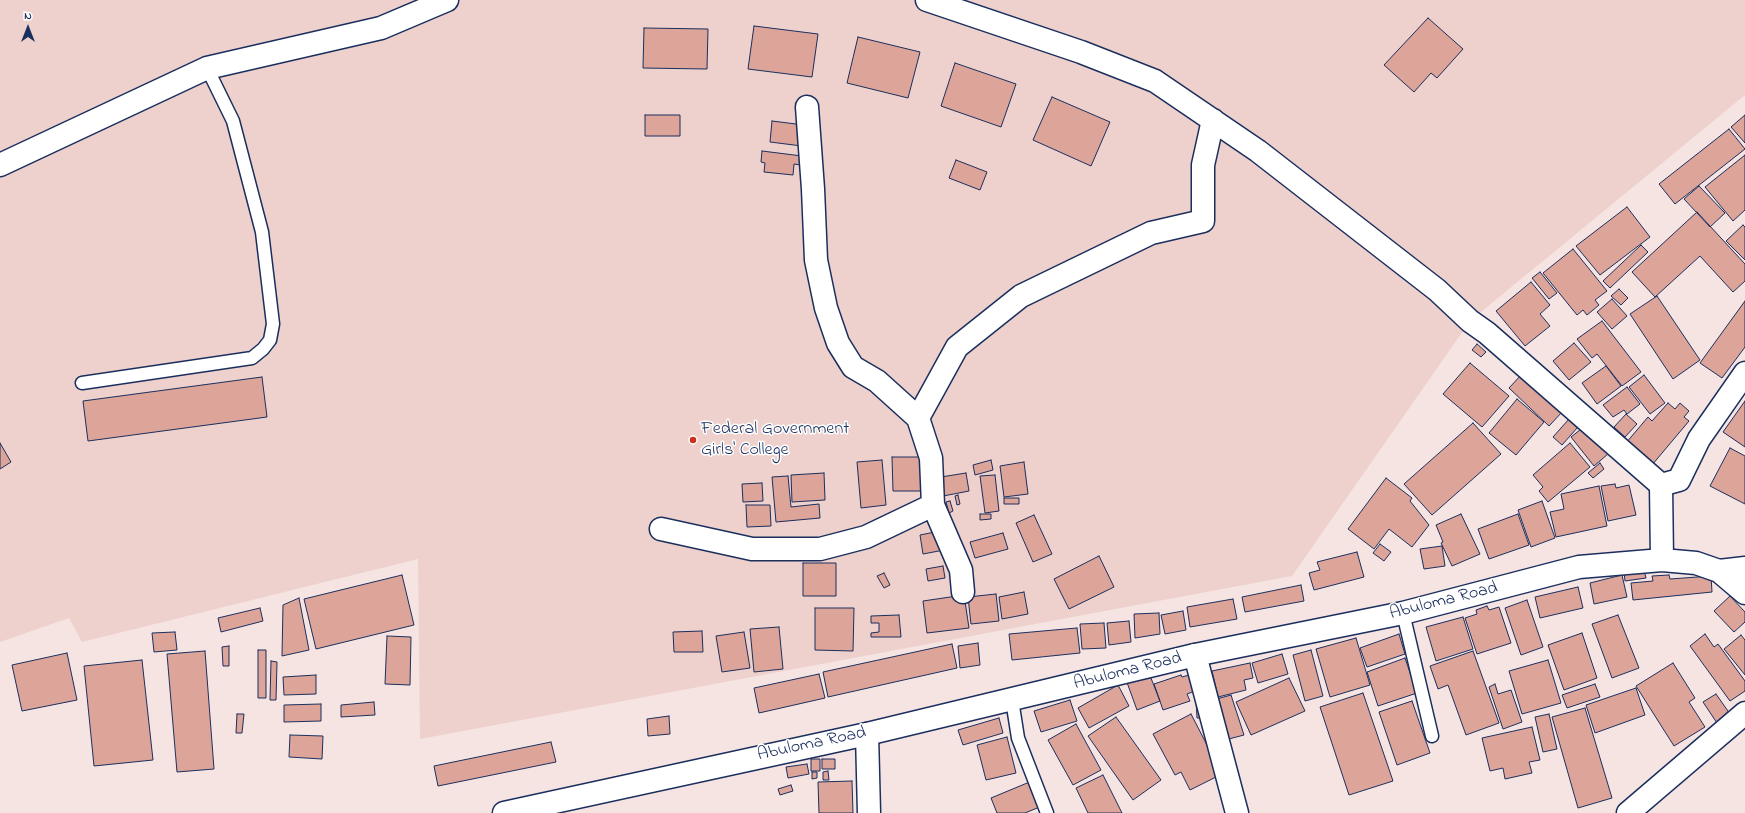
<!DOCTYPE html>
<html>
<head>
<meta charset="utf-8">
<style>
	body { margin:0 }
	#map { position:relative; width:1745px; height:813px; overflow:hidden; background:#f5e4e1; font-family:"Indie Flower",sans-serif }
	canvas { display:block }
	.north { position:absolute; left:8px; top:8px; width:40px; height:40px; -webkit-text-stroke:3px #fff; paint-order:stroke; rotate:0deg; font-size:11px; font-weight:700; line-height:16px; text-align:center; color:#1b2f5e }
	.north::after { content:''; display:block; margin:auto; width:14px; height:18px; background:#1b2f5e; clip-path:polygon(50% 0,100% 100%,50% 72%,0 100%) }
</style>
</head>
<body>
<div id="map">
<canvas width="1745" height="813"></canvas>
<div class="north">N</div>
</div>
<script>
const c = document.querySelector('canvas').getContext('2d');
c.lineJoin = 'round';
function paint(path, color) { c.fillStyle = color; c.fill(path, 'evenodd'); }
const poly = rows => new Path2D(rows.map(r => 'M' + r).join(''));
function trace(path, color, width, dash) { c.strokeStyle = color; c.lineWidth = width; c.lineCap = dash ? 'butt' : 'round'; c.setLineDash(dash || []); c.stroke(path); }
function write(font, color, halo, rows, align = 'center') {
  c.font = font + ' "Indie Flower",sans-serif'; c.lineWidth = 3; c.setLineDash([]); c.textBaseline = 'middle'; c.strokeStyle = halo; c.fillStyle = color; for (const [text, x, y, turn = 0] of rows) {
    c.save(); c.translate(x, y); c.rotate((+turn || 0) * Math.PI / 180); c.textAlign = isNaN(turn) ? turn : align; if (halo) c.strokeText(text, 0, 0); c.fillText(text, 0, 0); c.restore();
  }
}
paint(poly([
	[0,0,1745,0,1745,95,1470,321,1292,576,420,739,418,559,82,642,69,618,0,642]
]), '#eed1cc');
const building = poly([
	[1428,18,1463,49,1437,78,1431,73,1414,92,1384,65,1428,18],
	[754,26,818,34,812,77,748,69,754,26],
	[644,28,708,29,707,69,643,68,644,28],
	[858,37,920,52,908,98,847,83,858,37],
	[955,63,1016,84,1001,127,941,106,955,63],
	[1052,97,1110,122,1091,166,1033,140,1052,97],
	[645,115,680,115,680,136,645,136,645,115],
	[1745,115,1745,143,1731,127,1745,115],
	[772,121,804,125,802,146,770,142,772,121],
	[1729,129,1745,149,1675,204,1659,184,1729,129],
	[762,151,802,156,801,165,794,164,793,175,764,172,765,163,761,162,762,151],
	[1745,155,1745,210,1733,221,1705,187,1745,155],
	[956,160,987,172,980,190,949,178,956,160],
	[1699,186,1725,213,1710,227,1684,199,1699,186],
	[1627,207,1650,237,1600,275,1576,246,1627,207],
	[1697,212,1745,264,1745,281,1733,292,1700,256,1655,297,1632,272,1697,212],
	[1743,225,1745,227,1745,260,1726,241,1743,225],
	[1641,245,1648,252,1610,288,1603,281,1641,245],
	[1573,249,1607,291,1595,300,1599,305,1587,315,1583,310,1577,315,1543,273,1573,249],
	[1540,272,1557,293,1549,299,1532,278,1540,272],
	[1531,282,1550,305,1540,314,1550,326,1525,346,1496,311,1531,282],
	[1619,289,1628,298,1621,305,1611,296,1619,289],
	[1657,296,1700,360,1673,379,1630,314,1657,296],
	[1612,299,1627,316,1612,329,1597,312,1612,299],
	[1745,301,1745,347,1722,378,1700,363,1745,301],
	[1602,321,1641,372,1622,386,1597,354,1592,358,1577,339,1602,321],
	[1574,343,1591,362,1569,380,1553,361,1574,343],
	[1477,344,1486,352,1481,357,1472,350,1477,344],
	[1470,363,1509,396,1482,427,1443,394,1470,363],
	[1606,366,1621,386,1597,404,1582,383,1606,366],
	[1522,374,1563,411,1549,426,1509,388,1522,374],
	[1644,375,1665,403,1650,414,1629,387,1644,375],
	[262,377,267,417,88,441,83,401,262,377],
	[1627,387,1640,404,1627,414,1624,410,1613,417,1603,405,1627,387],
	[1517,399,1544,422,1516,455,1489,433,1517,399],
	[1745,401,1745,447,1723,432,1745,401],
	[1668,403,1675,409,1680,403,1689,411,1684,417,1689,421,1652,465,1626,443,1648,417,1652,421,1668,403],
	[1626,414,1637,424,1625,437,1614,427,1626,414],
	[1569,419,1578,427,1562,445,1553,437,1569,419],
	[1473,423,1501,454,1432,515,1404,484,1473,423],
	[1585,426,1608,454,1594,466,1571,437,1585,426],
	[0,443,11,462,0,469,0,443],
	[1570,443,1590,467,1548,502,1539,491,1543,487,1533,475,1570,443],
	[1730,448,1745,456,1745,504,1710,486,1730,448],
	[892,457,924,457,925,491,893,491,892,457],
	[882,460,886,505,861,508,857,462,882,460],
	[991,460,993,470,975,475,973,465,991,460],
	[1024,462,1028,494,1004,497,1000,466,1024,462],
	[1600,463,1604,469,1593,478,1588,473,1600,463],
	[824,473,825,500,792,502,791,475,824,473],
	[966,473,969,491,938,497,935,478,966,473],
	[995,475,999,511,985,513,980,476,995,475],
	[788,476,791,507,819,504,820,518,776,522,772,477,788,476],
	[1386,478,1412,498,1410,501,1429,525,1412,547,1389,529,1374,549,1348,529,1386,478],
	[762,483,763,501,743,502,742,484,762,483],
	[1615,484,1616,488,1629,485,1636,515,1608,521,1601,486,1615,484],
	[1599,486,1607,526,1556,537,1550,512,1564,509,1561,494,1599,486],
	[958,495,960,504,957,505,955,496,958,495],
	[1004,498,1019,498,1019,504,1004,504,1004,498],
	[950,501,953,511,949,513,946,502,950,501],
	[1542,501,1555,538,1531,547,1518,510,1542,501],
	[746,505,770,505,771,526,747,527,746,505],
	[980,514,991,514,991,519,980,520,980,514],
	[1461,514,1480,554,1452,566,1441,543,1443,542,1436,525,1461,514],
	[1518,514,1529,545,1489,559,1478,529,1518,514],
	[1034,515,1052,554,1033,562,1016,523,1034,515],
	[940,531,944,550,923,554,920,535,940,531],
	[1003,533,1008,549,975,558,970,542,1003,533],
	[1380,544,1391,552,1384,561,1373,553,1380,544],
	[1442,546,1445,566,1424,569,1420,549,1442,546],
	[1357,552,1364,577,1314,590,1309,573,1320,570,1317,562,1357,552],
	[1099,556,1114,587,1069,609,1054,579,1099,556],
	[803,563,836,563,836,596,803,596,803,563],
	[943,566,945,578,928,581,926,569,943,566],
	[1644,570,1646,578,1625,581,1624,572,1644,570],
	[884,573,890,585,884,588,877,576,884,573],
	[402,575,414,625,316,649,304,599,402,575],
	[1622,575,1627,597,1594,604,1590,583,1622,575],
	[1669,575,1670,579,1711,576,1712,592,1633,600,1631,583,1653,581,1652,576,1669,575],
	[1301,585,1304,601,1245,612,1242,597,1301,585],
	[1578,587,1583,608,1540,618,1535,597,1578,587],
	[1024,592,1028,614,1002,619,999,597,1024,592],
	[996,594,999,621,971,624,968,597,996,594],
	[964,595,969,628,927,633,923,601,964,595],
	[1730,596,1745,612,1745,622,1734,632,1714,611,1730,596],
	[299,598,309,650,282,656,283,605,299,598],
	[1233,599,1237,619,1190,627,1187,607,1233,599],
	[1527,600,1543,647,1521,655,1505,608,1527,600],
	[1487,606,1489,610,1499,607,1511,643,1477,654,1465,618,1477,614,1476,610,1487,606],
	[260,608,263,621,221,632,218,618,260,608],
	[815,608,854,608,853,651,815,650,815,608],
	[1183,611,1186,630,1165,634,1161,615,1183,611],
	[1159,613,1160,634,1135,638,1134,614,1159,613],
	[899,615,901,637,871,637,871,633,879,632,879,623,871,623,871,616,899,615],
	[1618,615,1639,668,1612,678,1592,624,1618,615],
	[1463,617,1473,649,1436,661,1426,627,1463,617],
	[1129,621,1131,642,1109,645,1107,623,1129,621],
	[1104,623,1106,648,1082,649,1080,624,1104,623],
	[779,627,783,669,754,672,750,629,779,627],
	[1077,628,1080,653,1012,660,1009,634,1077,628],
	[702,631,703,652,674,652,673,632,702,631],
	[175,632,177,650,154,652,152,633,175,632],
	[744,632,750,668,722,672,716,636,744,632],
	[1582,633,1597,678,1564,690,1548,645,1582,633],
	[1399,634,1405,654,1367,667,1360,648,1399,634],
	[1705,634,1714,647,1718,644,1745,681,1745,691,1730,701,1690,646,1705,634],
	[1741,635,1745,640,1745,675,1724,649,1741,635],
	[387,636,411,637,410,685,385,684,387,636],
	[1356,638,1370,685,1330,697,1316,649,1356,638],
	[978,643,980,665,960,668,958,646,978,643],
	[952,644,957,668,828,697,823,672,952,644],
	[229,646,229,666,223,666,222,647,229,646],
	[258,650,266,650,266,698,258,698,258,650],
	[1311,650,1323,696,1305,701,1293,655,1311,650],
	[205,651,214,769,177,772,167,654,205,651],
	[1473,651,1499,723,1466,735,1448,685,1438,689,1430,666,1473,651],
	[67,653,77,700,22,711,12,665,67,653],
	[1282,654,1288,674,1258,683,1252,663,1282,654],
	[1405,658,1417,693,1378,706,1367,672,1405,658],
	[142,660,153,760,94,766,84,666,142,660],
	[1548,660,1561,703,1522,714,1509,671,1548,660],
	[271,661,277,662,276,700,270,700,271,661],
	[1250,663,1253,678,1244,680,1246,690,1218,697,1212,671,1250,663],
	[1673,663,1695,698,1689,702,1705,727,1674,746,1636,686,1673,663],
	[1147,668,1160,701,1137,710,1125,677,1147,668],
	[819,674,825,698,759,713,754,688,819,674],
	[316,675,316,694,284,695,283,677,316,675],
	[1181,675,1182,677,1189,675,1195,691,1187,694,1190,701,1163,710,1154,684,1181,675],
	[1289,678,1305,711,1251,735,1236,702,1289,678],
	[1495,684,1498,694,1511,690,1522,722,1503,729,1489,687,1495,684],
	[1595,684,1600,697,1567,708,1562,695,1595,684],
	[1118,685,1129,706,1089,728,1078,708,1118,685],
	[1636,688,1645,715,1595,733,1586,705,1636,688],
	[1363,693,1393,781,1349,795,1320,707,1363,693],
	[1716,694,1730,714,1717,723,1703,702,1716,694],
	[1231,695,1244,735,1225,740,1213,700,1231,695],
	[1070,700,1077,721,1041,732,1034,711,1070,700],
	[1196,700,1204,718,1197,718,1196,700],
	[1412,701,1430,753,1397,765,1379,712,1412,701],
	[374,702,375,715,341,717,341,705,374,702],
	[321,704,321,721,284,722,284,705,321,704],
	[1585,708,1612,798,1578,808,1552,717,1585,708],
	[237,714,244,714,242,733,236,733,237,714],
	[1191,714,1222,774,1190,790,1181,772,1175,775,1153,734,1191,714],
	[1549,714,1557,749,1543,752,1535,717,1549,714],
	[669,716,670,734,648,736,647,719,669,716],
	[1116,717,1161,780,1133,800,1088,736,1116,717],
	[999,718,1003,733,963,745,958,730,999,718],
	[1076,724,1101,770,1073,785,1048,740,1076,724],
	[1532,727,1540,760,1529,762,1532,773,1505,779,1503,768,1490,771,1482,738,1532,727],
	[290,735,323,736,322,759,289,757,290,735],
	[1007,737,1016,773,986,780,977,745,1007,737],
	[551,742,556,762,438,786,434,766,551,742],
	[811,759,820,759,820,771,811,771,811,759],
	[822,759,835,759,835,769,822,769,822,759],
	[807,764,809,774,788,778,786,767,807,764],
	[828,771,829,780,823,780,823,772,828,771],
	[812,772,817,772,817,778,812,779,812,772],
	[1103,775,1122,813,1088,813,1076,788,1103,775],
	[852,781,853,813,819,813,818,782,852,781],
	[1032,781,1042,806,1025,813,997,813,991,798,1032,781],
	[791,785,793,791,780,795,778,789,791,785]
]);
paint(building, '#dda49a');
trace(building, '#1b2f5e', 1);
const service = poly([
	[82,383,252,358,263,349,270,340,273,324,262,232,233,121,207,68],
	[1403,613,1432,736],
	[1012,700,1018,738,1047,813]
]);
const minor = poly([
	[927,0,1081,52,1155,81,1258,151,1437,290,1470,321,1487,333,1661,485],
	[807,107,813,189,816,260,826,308,838,343,853,367,877,381,918,418],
	[0,165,207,68,381,28,447,0],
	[661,529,752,549,820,549,866,537,933,505],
	[1719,571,1745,568],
	[963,592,961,570,933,505,931,458,918,418,957,347,1021,296,1151,233,1203,221,1203,165,1213,120],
	[1195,655,1237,813],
	[867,734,869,813],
	[1628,813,1745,713]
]);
const tertiary = poly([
	[1662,560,1661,485,1679,480,1699,439,1745,373],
	[504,813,867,734,1195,655,1403,613,1579,567,1662,560,1696,563,1719,571,1745,593]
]);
trace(service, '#1b2f5e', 15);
trace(minor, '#1b2f5e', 25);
trace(tertiary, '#1b2f5e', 25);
trace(service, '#fff', 12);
trace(minor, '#fff', 22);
trace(tertiary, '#fff', 22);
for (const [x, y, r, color] of [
	[693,440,4,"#c8321e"]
]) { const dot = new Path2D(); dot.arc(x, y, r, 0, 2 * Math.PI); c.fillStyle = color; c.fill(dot); trace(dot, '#fff', 1.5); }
write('18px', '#1b2f5e', '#fff', [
	["Federal Government",701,430],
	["Girls' College",701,451]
], 'left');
write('18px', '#1b2f5e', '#fff', [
	["Abuloma Road",1444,602,-14],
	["Abuloma Road",1128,672,-14],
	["Abuloma Road",812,745,-12]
]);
</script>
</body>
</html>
